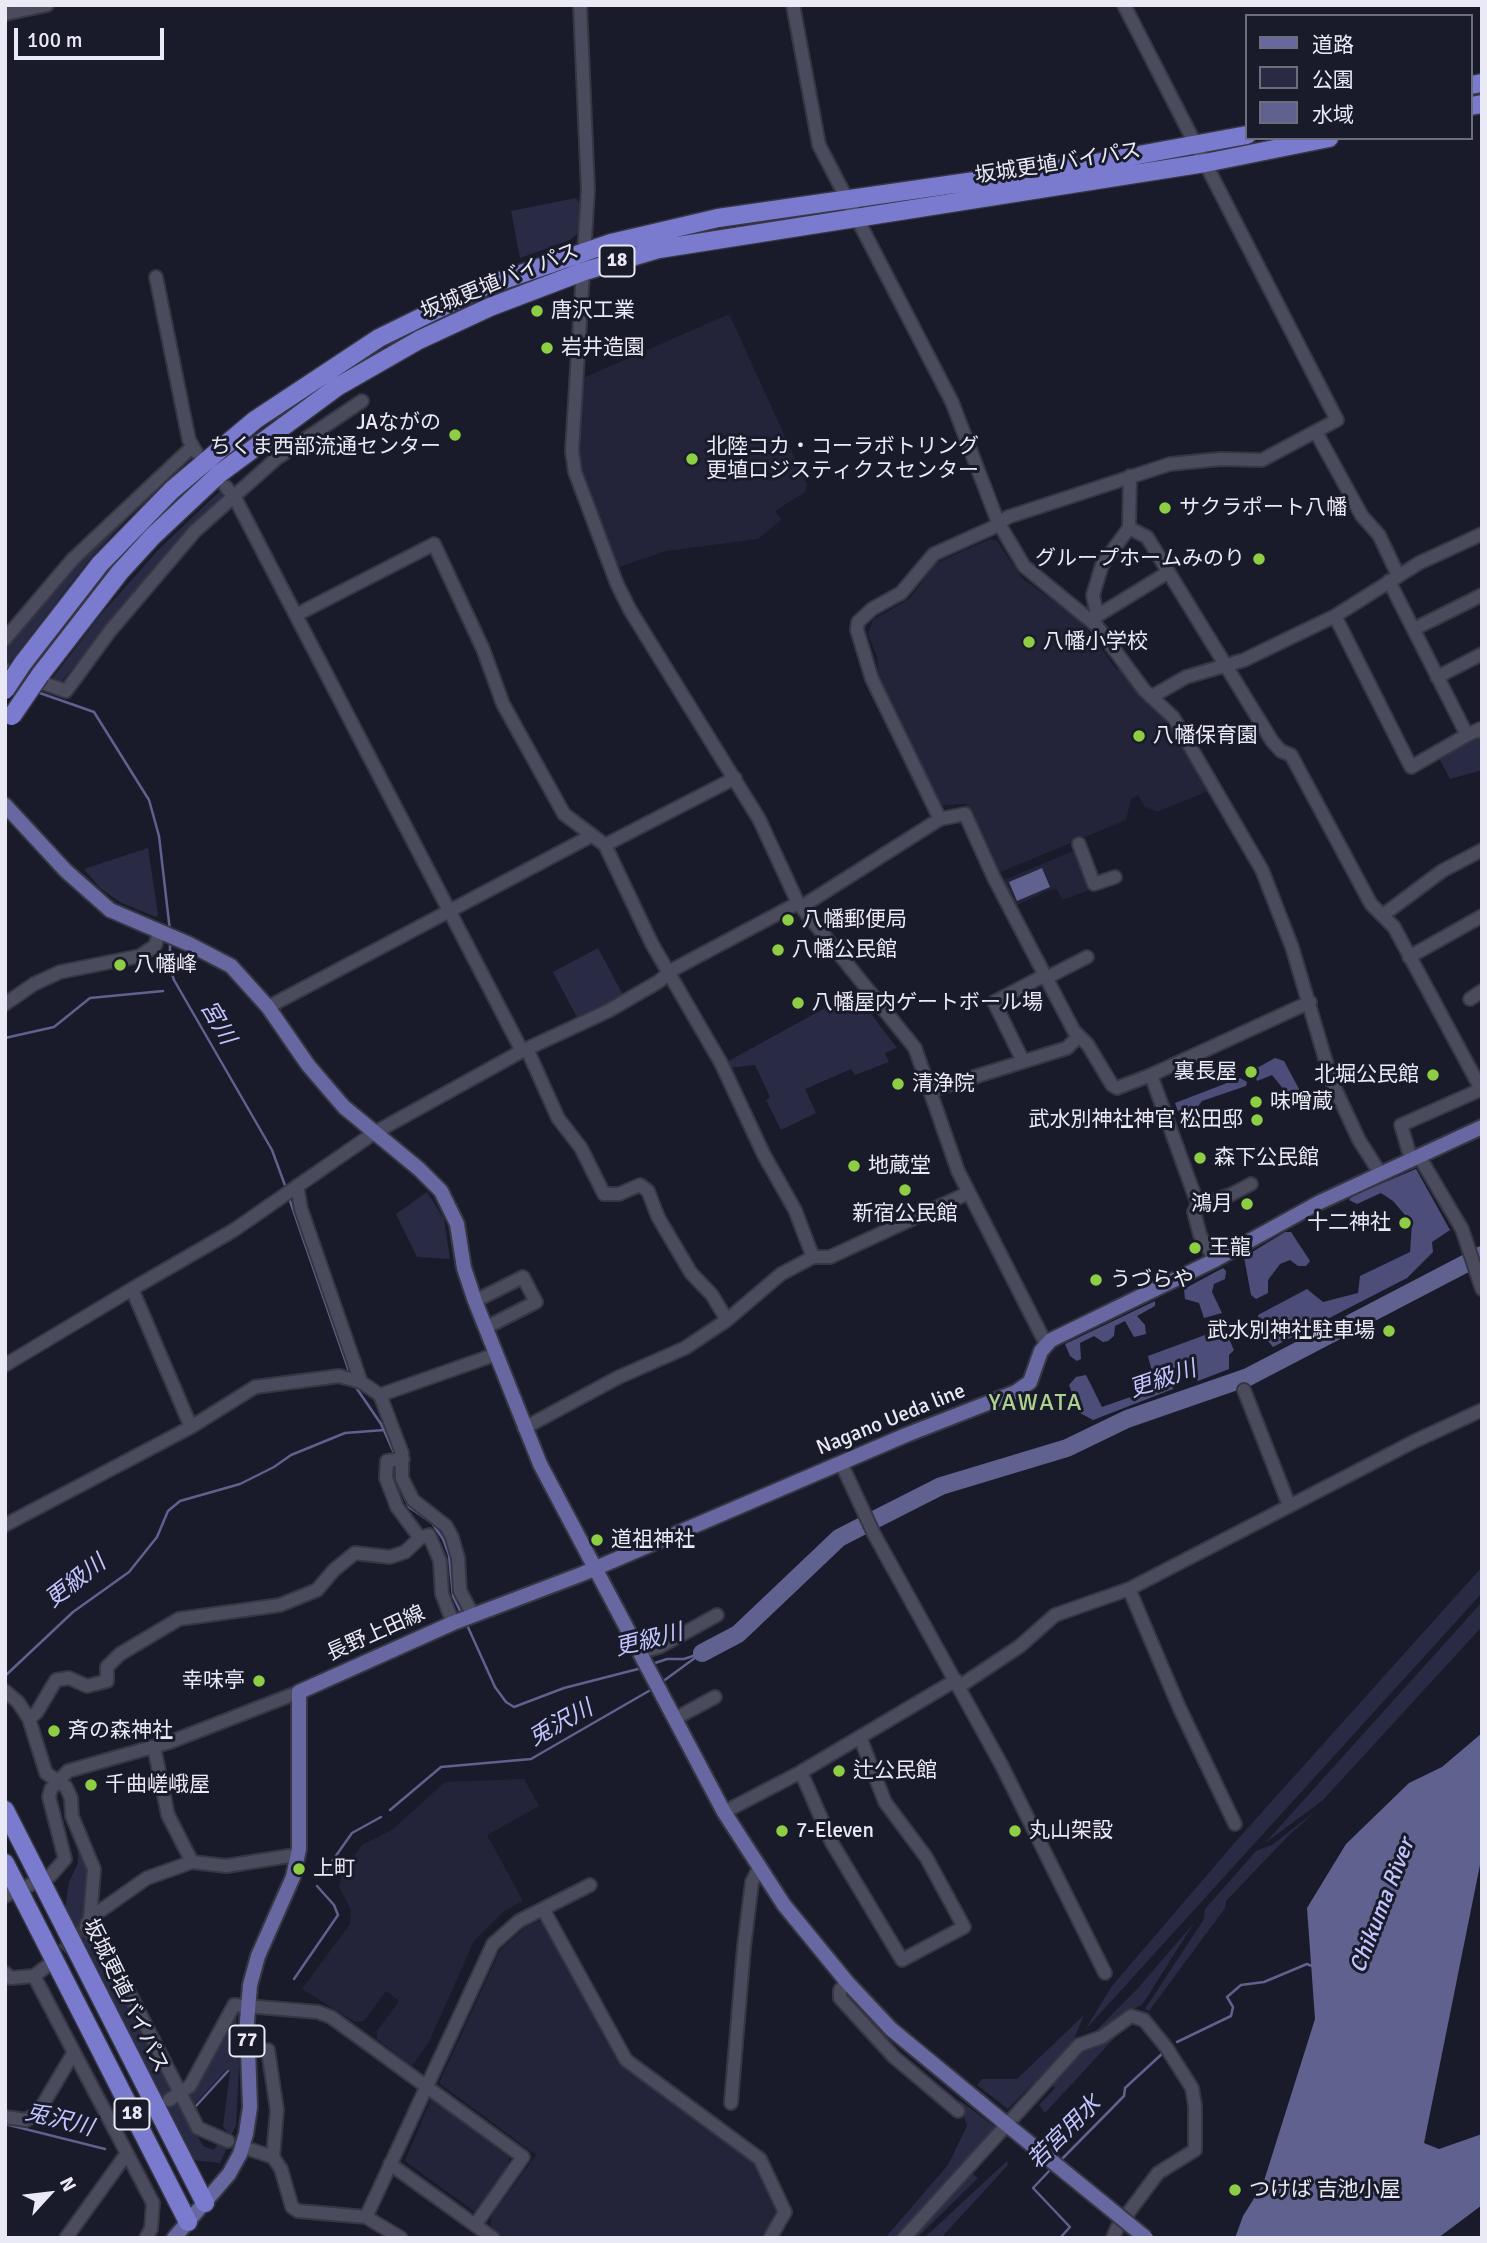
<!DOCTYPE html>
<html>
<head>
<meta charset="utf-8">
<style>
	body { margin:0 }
	#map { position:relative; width:1487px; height:2243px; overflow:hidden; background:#1a1b2a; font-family:Signika,"Noto Sans JP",sans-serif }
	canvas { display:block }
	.frame { position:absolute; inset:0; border:7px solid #e9eaf5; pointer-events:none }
	.legend { position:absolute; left:1245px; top:14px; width:228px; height:126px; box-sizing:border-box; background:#1a1b2a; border:2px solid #6d6e7b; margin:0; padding:9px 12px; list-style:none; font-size:21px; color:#e9eaf5 }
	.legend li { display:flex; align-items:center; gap:14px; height:35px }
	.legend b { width:35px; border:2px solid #6d6e7b }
	.north { position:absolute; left:14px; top:2159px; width:70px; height:70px; -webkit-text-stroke:5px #1a1b2a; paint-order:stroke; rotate:63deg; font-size:19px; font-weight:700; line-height:28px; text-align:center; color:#e9eaf5 }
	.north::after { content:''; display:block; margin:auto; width:24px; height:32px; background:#e9eaf5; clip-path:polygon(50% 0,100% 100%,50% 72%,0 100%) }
	.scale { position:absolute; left:14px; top:28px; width:150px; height:32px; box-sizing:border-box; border:4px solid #e9eaf5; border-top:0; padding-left:9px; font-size:21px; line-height:24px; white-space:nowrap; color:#e9eaf5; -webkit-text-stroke:5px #1a1b2a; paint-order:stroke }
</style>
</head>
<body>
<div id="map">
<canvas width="1487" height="2243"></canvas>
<div class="frame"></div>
<ul class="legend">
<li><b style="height:9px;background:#6768a1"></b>道路</li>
<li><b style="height:19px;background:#292a44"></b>公園</li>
<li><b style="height:19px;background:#5f618e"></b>水域</li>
</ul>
<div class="north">N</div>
<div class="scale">100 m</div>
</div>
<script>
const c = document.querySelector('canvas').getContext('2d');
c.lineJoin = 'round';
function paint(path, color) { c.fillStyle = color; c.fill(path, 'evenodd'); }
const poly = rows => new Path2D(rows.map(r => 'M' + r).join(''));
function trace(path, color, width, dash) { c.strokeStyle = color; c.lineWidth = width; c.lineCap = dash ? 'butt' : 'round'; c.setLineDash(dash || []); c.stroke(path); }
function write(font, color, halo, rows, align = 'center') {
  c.font = font + ' Signika,"Noto Sans JP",sans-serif'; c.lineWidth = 6; c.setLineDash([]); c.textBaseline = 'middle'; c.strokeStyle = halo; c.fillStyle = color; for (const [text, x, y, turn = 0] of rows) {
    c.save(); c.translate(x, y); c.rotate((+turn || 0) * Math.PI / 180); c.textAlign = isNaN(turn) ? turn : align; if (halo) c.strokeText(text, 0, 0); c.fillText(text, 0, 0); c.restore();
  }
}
paint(poly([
	[727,315,730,316,807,485,805,492,775,511,781,520,758,539,666,551,616,568,580,465,577,450,581,379],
	[990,539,997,541,1023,579,1080,620,1117,670,1121,667,1143,698,1170,722,1210,790,1157,812,1144,806,1138,795,1131,799,1126,820,998,873,966,804,940,805,901,728,903,726,879,676,877,656,868,634,873,620,910,598,936,563],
	[1076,850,1089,890,1062,900,1057,889,1049,890,1013,907,999,882],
	[524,1779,539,1806,487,1835,523,1901,504,1911,474,1941,429,2042,412,2066,377,2039,377,2031,399,2001,386,1991,364,2021,355,2022,302,1989,350,1924,351,1910,339,1887,342,1873,362,1845,392,1830,445,1782],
	[541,1920,622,2064,756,2162,777,2206,778,2213,760,2238,504,2238,491,2226,491,2216,536,2155,439,2083,500,1950,524,1928],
	[431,2099,509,2157,508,2166,475,2212,405,2161]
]), '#232439');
paint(poly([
	[576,198,582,207,577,234,570,240,520,258,511,211],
	[189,456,193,457,130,516,89,560,8,665,5,663,5,648,76,562],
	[222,489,222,500,174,549,61,682,49,683,99,617,157,551],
	[1477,738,1482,741,1482,770,1450,779,1439,758],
	[148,848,158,915,156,917,122,903,101,889,84,869],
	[598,948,624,997,579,1021,553,972],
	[854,992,897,1048,885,1053,889,1062,855,1075,851,1069,805,1089,816,1113,781,1130,766,1100,770,1097,755,1065,728,1068,725,1063],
	[427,1192,444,1219,450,1259,417,1257,396,1214],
	[1482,1567,1482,1593,1085,2030,1112,1986,1237,1840],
	[1482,1602,1482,1627,1477,1632,1322,1801,1265,1843],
	[1317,1810,1289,1835,1226,1901,1225,1908,1149,2011,1145,2009,1204,1919,1205,1909,1256,1851,1272,1845],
	[78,1843,87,1868,83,1921,77,1929,65,1908,69,1882,78,1863],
	[1194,1923,1142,2005,1121,2013,1099,2034,1089,2038,1138,1988],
	[84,1935,105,1957,170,2086,168,2093,161,2097,82,1938],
	[236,2010,239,2067,236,2125,231,2136,223,2127,230,2072,227,2069,195,2104,192,2106,189,2099],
	[1084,2015,1072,2044,1008,2109,977,2085,982,2079,1017,2079],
	[1129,2022,1045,2113,1039,2105,1055,2088,1049,2082,1083,2049],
	[959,2100,995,2127,900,2238,885,2238,948,2165,967,2126],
	[176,2104,181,2106,203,2146,214,2150,219,2142,228,2146,220,2163,192,2160,166,2108],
	[1007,2161,1008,2165,941,2238,924,2238],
	[970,2172,978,2178,917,2238,910,2238]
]), '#292a44');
paint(poly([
	[1275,1058,1284,1061,1299,1089,1298,1093,1291,1095,1285,1091,1272,1075,1257,1081,1256,1078,1257,1068],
	[1240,1078,1247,1082,1246,1086,1202,1101,1190,1117,1181,1120,1175,1103],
	[1416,1169,1450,1230,1432,1242,1433,1252,1407,1278,1273,1347,1262,1334,1258,1315,1307,1289,1323,1302,1358,1293,1360,1276,1410,1252,1412,1223,1393,1201,1381,1193,1357,1204,1349,1200,1352,1196],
	[1285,1232,1291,1232,1310,1261,1306,1266,1298,1266,1290,1260,1280,1264,1268,1280,1268,1293,1256,1299,1251,1295,1244,1257],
	[1223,1268,1226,1271,1225,1279,1214,1284,1212,1292,1222,1313,1204,1318,1199,1303,1185,1299,1184,1289],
	[1155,1301,1155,1306,1137,1316,1145,1325,1146,1334,1134,1337,1125,1321,1115,1326,1114,1336,1108,1341,1103,1342,1094,1336,1080,1343,1081,1359,1077,1361,1070,1356,1065,1344],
	[1224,1328,1234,1350,1229,1355,1229,1369,1198,1381,1194,1373,1183,1374,1174,1382,1173,1389,1093,1420,1080,1413,1069,1385,1076,1377,1086,1375,1102,1407,1156,1388,1148,1356]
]), '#4c4e79');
paint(poly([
	[1042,868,1050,887,1017,901,1009,882],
	[1482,1733,1482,1855,1424,2143,1439,2149,1482,2134,1482,2205,1438,2238,1235,2238,1243,2216,1263,2184,1315,2019,1307,1908,1346,1844,1409,1783,1442,1767]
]), '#5f618e');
trace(poly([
	[37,692,94,712,149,800,159,836,170,931],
	[170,941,170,968,174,980,272,1150,286,1188],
	[5,1038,54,1027,90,998,163,991],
	[289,1198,350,1374],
	[353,1383,381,1424,395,1455],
	[395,1465,395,1478,409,1507,432,1523,443,1539,449,1555,453,1596,462,1615],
	[467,1625,495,1687,506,1702,514,1707,564,1688,642,1668],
	[652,1664,667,1659,684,1659,702,1653],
	[5,1676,73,1612,129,1572,157,1537,168,1511,180,1501,240,1484,274,1467,291,1455,345,1433,384,1430],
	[662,1682,699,1655],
	[390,1810,441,1767,531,1759,654,1688],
	[321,1877,352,1833,381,1817],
	[294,1979,338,1915,334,1905,317,1886],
	[1177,2042,1231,2016,1233,2007,1227,1997,1241,1985,1264,1982,1307,1964,1312,1966],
	[196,2106,228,2071],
	[5,2124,105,2149],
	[1059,2162,1124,2096,1125,2088,1164,2052],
	[1051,2169,1033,2188,1070,2227,1060,2238]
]), '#5f618e', 2.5);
trace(poly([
	[702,1653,738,1634,839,1538,874,1520,941,1486,1067,1448,1127,1419,1248,1377,1482,1255]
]), '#5f618e', 18);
trace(poly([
	[50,1963,81,1930],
	[126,2122,162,2103]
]), '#393a48', 12, [12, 6]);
const minor = poly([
	[580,5,588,190,572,451,575,472,617,584,630,610,759,819,798,903,915,1048,958,1171,1046,1344],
	[793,5,819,145,952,402,998,522,1024,566,1097,626,1144,690,1173,717,1262,870,1292,947,1332,1082,1359,1140,1380,1173],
	[5,14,47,5],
	[156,277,189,440,196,452],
	[1317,434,1362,516,1379,535,1398,575],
	[226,487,235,498,522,1051],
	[1129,528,1147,537,1272,741,1281,751,1291,755,1371,904,1394,927,1481,1089],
	[1389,581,1467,735,1480,729,1482,732],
	[296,615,434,544,483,649,503,704,564,814,605,845,652,944,721,1063,764,1155,795,1210,813,1257],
	[1097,616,1167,573],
	[1335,616,1411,767,1467,735],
	[1093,622,1097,616,1093,595,1102,565,1129,528,1130,476],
	[1414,629,1482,595],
	[5,639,73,559,192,447],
	[5,670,66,691,110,631,195,531,277,458,362,401],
	[1437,677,1482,654],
	[1151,697,1186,677,1244,660,1335,616,1419,563,1482,534],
	[940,819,872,679,857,630,858,622,872,609,901,593,934,554,994,527,1008,517,1170,464,1221,459,1262,460,1337,420,1124,5],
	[1079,844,1094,884,1115,877],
	[605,845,735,778],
	[801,907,940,819,965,814,994,878,1074,1031,1088,1045,1112,1085,1117,1088,1151,1075,1198,1205,1194,1212,1200,1235,1215,1260],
	[1383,915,1442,871,1482,850],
	[1409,957,1482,916],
	[1046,978,1087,957],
	[1470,999,1482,991],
	[5,1004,34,984,60,972,140,956,155,946,159,933],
	[268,1007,591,836],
	[527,1049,558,1118,581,1148,604,1194,619,1194,640,1185,648,1191,658,1217,691,1273,712,1295,727,1320],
	[1023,1061,994,1002,1045,975],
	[1151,1075,1310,1002],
	[932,1090,1067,1048,1079,1036],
	[1419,1156,1462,1229,1482,1289],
	[1411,1159,1401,1125,1482,1089],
	[297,1186,301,1209,361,1382],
	[1198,1205,1230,1195,1251,1184],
	[132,1289,234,1230,374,1133,522,1051,608,1011,658,982,674,969,798,903],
	[475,1301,523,1277,536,1302,485,1328],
	[5,1365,132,1289,191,1427,255,1387,339,1376,361,1382,380,1395,494,1355],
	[1244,1390,1289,1505],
	[380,1395,402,1453,402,1478,413,1500,446,1526,452,1537,458,1558,460,1591,473,1615],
	[524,1428,619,1377,685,1348,727,1320,781,1274,813,1257,830,1257,968,1193],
	[403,1459,387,1461,386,1478,397,1507,420,1538],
	[841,1463,874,1534,1001,1764,1105,1973],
	[5,1525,191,1427],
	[1129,1589,1179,1707,1235,1824],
	[641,1652,659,1647,717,1615],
	[960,1686,1020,1646,1055,1615,1129,1589,1415,1441,1482,1410],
	[5,1691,18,1702,29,1719,46,1773,66,1787,71,1798,72,1816,94,1869,90,1918],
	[676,1718,715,1697],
	[29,1719,37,1712,56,1680,69,1678,87,1686,107,1681,107,1667,120,1654,179,1619,280,1605,317,1590,334,1570,355,1553,390,1557,405,1552,420,1538,429,1535,440,1561,442,1594,453,1623],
	[154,1747,168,1815,192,1862],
	[801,1772,832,1843,902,1960,964,1927,926,1857,885,1802,860,1737],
	[724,1812,801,1772,956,1680],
	[5,1896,50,1876,65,1859,49,1797,51,1789,68,1771,170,1742,299,1692],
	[543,1909,626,2060,760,2159,785,2212,770,2238],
	[87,1924,90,1918,147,1878,192,1862,226,1866,289,1856,297,1858],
	[86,1927,110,1955,198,2128,228,2141],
	[5,1973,11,1978,34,1976,153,2203,151,2229,146,2238],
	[34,1976,47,1966],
	[847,1982,840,1990,840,1998,894,2057,958,2111],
	[268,2050,277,2110,273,2157],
	[169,2100,190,2086,234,2005,318,2012,331,2017,523,2157,475,2225],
	[731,2103,744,1947,752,1882,759,1868],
	[5,2117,26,2120,38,2113,74,2052],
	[252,2150,273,2157,281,2169,292,2207,298,2211,366,2217,401,2238],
	[390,2164,493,2238],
	[366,2217,493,1944,519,1921,590,1885],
	[66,2238,125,2156],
	[904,2238,1079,2045,1102,2037,1131,2016,1144,2020,1166,2047,1192,2088,1195,2106,1195,2150,1158,2173,1117,2228,1113,2238]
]);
const major = poly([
	[5,805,66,871,110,910,189,944,231,966,268,1007,308,1065,344,1107,419,1169,441,1191,457,1224,464,1268,475,1301,540,1464,724,1812,784,1905,847,1982,891,2029,1011,2128],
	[174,2238,229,2174,240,2154,246,2134,250,2107,247,2022,250,1985,258,1956,293,1877,299,1849,299,1692,453,1623,582,1574,906,1435,1016,1392,1030,1382,1041,1351,1051,1340,1215,1260,1318,1203,1482,1127]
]);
const highway = poly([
	[1471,85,1482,83],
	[1471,106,1482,104],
	[23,663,100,564,172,490,255,420,379,338,483,287,611,243,718,218,1079,166,1247,135],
	[40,675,120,572,153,536,219,474,337,387,419,340,490,307,582,272,659,249,1205,163,1329,138],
	[5,1810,205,2203],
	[5,1863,188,2222]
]);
trace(minor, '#373744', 16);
trace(major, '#373744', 18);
trace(highway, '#373744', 21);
trace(minor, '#4a4c5d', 12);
trace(major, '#6768a1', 14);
trace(highway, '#7a7bcf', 18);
const majorBridge = poly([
	[1011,2128,1146,2238]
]);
const highwayBridge = poly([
	[5,690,23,663],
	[12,716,40,675]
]);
trace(majorBridge, '#373744', 18, []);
trace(highwayBridge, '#373744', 21, []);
trace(majorBridge, '#6768a1', 14);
trace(highwayBridge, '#7a7bcf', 18);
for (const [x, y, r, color] of [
	[537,311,7,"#8dce44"],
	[547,348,7,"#8dce44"],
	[455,435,7,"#8dce44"],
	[692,459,7,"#8dce44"],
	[1165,508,7,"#8dce44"],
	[1259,559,7,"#8dce44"],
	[1029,642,7,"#8dce44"],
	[1139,736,7,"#8dce44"],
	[788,920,7,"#8dce44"],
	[778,950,7,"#8dce44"],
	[120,965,7,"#8dce44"],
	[798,1003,7,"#8dce44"],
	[1251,1072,7,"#8dce44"],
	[1433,1075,7,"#8dce44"],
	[898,1084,7,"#8dce44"],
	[1256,1102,7,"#8dce44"],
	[1257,1120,7,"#8dce44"],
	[1200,1158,7,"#8dce44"],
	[854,1166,7,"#8dce44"],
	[905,1190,7,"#8dce44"],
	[1247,1204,7,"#8dce44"],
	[1405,1223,7,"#8dce44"],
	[1195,1248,7,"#8dce44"],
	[1096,1280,7,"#8dce44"],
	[1389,1331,7,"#8dce44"],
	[597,1540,7,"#8dce44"],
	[259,1681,7,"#8dce44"],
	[54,1731,7,"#8dce44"],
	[839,1771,7,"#8dce44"],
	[91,1785,7,"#8dce44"],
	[782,1831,7,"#8dce44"],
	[1015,1831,7,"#8dce44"],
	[299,1869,7,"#8dce44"],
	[1235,2190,7,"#8dce44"]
]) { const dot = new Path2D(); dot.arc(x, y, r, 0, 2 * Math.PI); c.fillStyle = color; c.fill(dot); trace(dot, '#1a1b2a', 2.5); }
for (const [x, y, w] of [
	[617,261,35],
	[247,2041,35],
	[132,2114,35]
]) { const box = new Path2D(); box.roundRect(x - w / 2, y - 15.5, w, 31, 5); c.fillStyle = '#1a1b2a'; c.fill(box); trace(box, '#e9eaf5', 2); }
write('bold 19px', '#e9eaf5', null, [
	["18",617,261],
	["77",247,2041],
	["18",132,2114]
]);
write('21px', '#e9eaf5', '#1a1b2a', [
	["坂城更埴バイパス",1058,164,-9],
	["坂城更埴バイパス",500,282,-22],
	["Nagano Ueda line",891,1420,-22],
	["長野上田線",376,1634,-24],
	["坂城更埴バイパス",125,1996,64]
]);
write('21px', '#e9eaf5', '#1a1b2a', [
	["唐沢工業",551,311],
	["岩井造園",561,348],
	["JAながの",441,423,"right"],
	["ちくま西部流通センター",441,447,"right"],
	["北陸コカ・コーラボトリング",706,447],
	["更埴ロジスティクスセンター",706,471],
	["サクラポート八幡",1179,508],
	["グループホームみのり",1245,559,"right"],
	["八幡小学校",1043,642],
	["八幡保育園",1153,736],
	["八幡郵便局",802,920],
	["八幡公民館",792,950],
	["八幡峰",134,965],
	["八幡屋内ゲートボール場",812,1003],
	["裏長屋",1237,1072,"right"],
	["北堀公民館",1419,1075,"right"],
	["清浄院",912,1084],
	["味噌蔵",1270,1102],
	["武水別神社神官 松田邸",1243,1120,"right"],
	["森下公民館",1214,1158],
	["地蔵堂",868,1166],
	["鴻月",1233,1204,"right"],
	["新宿公民館",905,1214,"center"],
	["十二神社",1391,1223,"right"],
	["王龍",1209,1248],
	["うづらや",1110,1280],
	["武水別神社駐車場",1375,1331,"right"],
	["道祖神社",611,1540],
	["幸味亭",245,1681,"right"],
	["斉の森神社",68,1731],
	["辻公民館",853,1771],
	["千曲嵯峨屋",105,1785],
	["7-Eleven",796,1831],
	["丸山架設",1029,1831],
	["上町",313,1869],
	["つけば 吉池小屋",1249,2190]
], 'left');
write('italic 23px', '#c1c5ff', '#1a1b2a', [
	["宮川",217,1023,60],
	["更級川",1163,1380,-19],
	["更級川",76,1582,-38],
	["更級川",649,1641,-14],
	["兎沢川",561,1724,-29],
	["Chikuma River",1383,1906,-69],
	["兎沢川",59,2121,14],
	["若宮用水",1065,2133,-45]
]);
c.letterSpacing = '2px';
write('24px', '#add28d', '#1a1b2a', [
	["YAWATA",1036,1404]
]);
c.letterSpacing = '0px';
</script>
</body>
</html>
